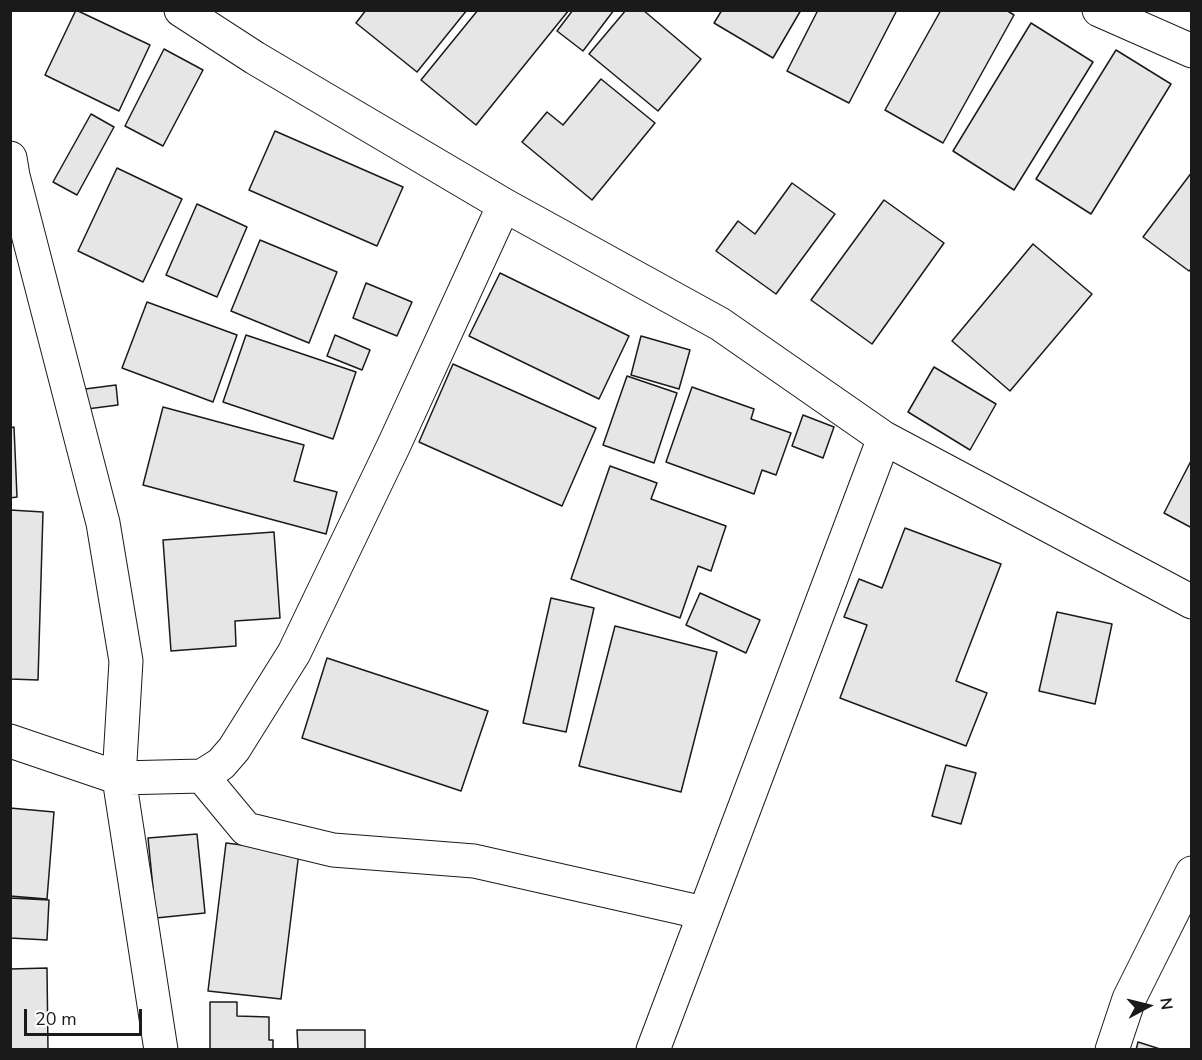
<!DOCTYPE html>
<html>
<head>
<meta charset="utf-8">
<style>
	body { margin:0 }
	#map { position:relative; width:1202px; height:1060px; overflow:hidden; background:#fff; font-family:"Nunito Sans",sans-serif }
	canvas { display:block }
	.frame { position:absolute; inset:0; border:12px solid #1a1a1a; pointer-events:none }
	.north { position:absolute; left:1118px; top:976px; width:60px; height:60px; -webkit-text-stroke:4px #fff; paint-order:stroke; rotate:83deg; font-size:16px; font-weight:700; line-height:24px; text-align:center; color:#1a1a1a }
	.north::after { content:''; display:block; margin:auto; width:21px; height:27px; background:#1a1a1a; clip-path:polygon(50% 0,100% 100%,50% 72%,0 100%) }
	.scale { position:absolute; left:24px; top:1009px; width:118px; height:27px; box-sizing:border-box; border:3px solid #1a1a1a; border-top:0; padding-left:8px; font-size:18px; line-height:21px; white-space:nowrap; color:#1a1a1a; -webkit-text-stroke:4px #fff; paint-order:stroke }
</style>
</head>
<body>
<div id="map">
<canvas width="1202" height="1060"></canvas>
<div class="frame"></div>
<div class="north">N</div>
<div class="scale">20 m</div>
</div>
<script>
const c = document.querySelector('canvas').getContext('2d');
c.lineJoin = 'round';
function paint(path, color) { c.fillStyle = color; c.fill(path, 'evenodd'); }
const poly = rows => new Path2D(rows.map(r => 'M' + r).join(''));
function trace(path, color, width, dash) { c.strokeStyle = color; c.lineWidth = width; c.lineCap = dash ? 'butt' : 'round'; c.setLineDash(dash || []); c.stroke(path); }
const building = poly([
	[76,10,150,45,119,111,45,75,76,10],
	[366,10,467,10,417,72,356,23,366,10],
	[478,10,569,10,476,125,421,80,478,10],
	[573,10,614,10,583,51,557,31,573,10],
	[626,10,643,10,701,59,658,111,589,54,626,10],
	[722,10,801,10,773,58,714,23,722,10],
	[818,10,897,10,849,103,787,71,818,10],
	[941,10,1006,10,1014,15,943,143,885,110,941,10],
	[1031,23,1093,62,1014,190,953,151,1031,23],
	[164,49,203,70,163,146,125,126,164,49],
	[1116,50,1171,84,1091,214,1036,179,1116,50],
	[601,79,655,123,592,200,522,142,547,112,563,125,601,79],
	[91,114,114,127,77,195,53,182,91,114],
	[275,131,403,187,377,246,249,190,275,131],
	[117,168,182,199,143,282,78,251,117,168],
	[1192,172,1192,268,1189,271,1143,237,1192,172],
	[792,183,835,214,776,294,716,251,738,221,755,234,792,183],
	[884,200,944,243,872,344,811,300,884,200],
	[197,204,247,227,217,297,166,275,197,204],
	[260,240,337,272,309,343,231,311,260,240],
	[1033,244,1092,294,1010,391,952,341,1033,244],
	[500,273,629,336,599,399,469,336,500,273],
	[366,283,412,302,397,336,353,318,366,283],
	[147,302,237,335,213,402,122,368,147,302],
	[246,335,356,372,333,439,223,402,246,335],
	[335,335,370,350,362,370,327,356,335,335],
	[641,336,690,350,679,389,631,375,641,336],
	[453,364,596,428,562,506,419,442,453,364],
	[934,367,996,404,970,450,908,412,934,367],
	[627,376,677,393,654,463,603,445,627,376],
	[116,385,118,405,87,409,85,389,116,385],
	[692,387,754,409,751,419,791,433,776,475,762,470,754,494,666,462,692,387],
	[163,407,304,445,294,481,337,492,326,534,143,485,163,407],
	[803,415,834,427,823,458,792,446,803,415],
	[14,427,17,497,10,498,10,428,14,427],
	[1192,459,1192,528,1164,513,1192,459],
	[610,466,657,483,651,499,726,526,711,571,698,566,680,618,571,579,610,466],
	[10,510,43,512,38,680,10,679,10,510],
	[905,528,1001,564,956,681,987,693,966,746,840,698,867,625,844,617,859,579,882,588,905,528],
	[274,532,280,618,235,621,236,646,171,651,163,540,274,532],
	[700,593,760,620,746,653,686,625,700,593],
	[551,598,594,608,566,732,523,723,551,598],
	[1057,612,1112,624,1095,704,1039,691,1057,612],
	[615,626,717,652,681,792,579,766,615,626],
	[327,658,488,711,461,791,302,738,327,658],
	[946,765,976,773,961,824,932,816,946,765],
	[10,808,54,812,47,899,10,896,10,808],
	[197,834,205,913,156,918,148,838,197,834],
	[226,843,299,852,281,999,208,991,226,843],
	[10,898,49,900,47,940,10,938,10,898],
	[47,968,48,1050,10,1050,10,969,47,968],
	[210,1002,237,1002,237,1016,269,1017,269,1040,273,1040,273,1050,210,1050,210,1002],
	[297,1030,365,1030,365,1050,298,1050,297,1030],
	[1138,1042,1160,1049,1160,1050,1136,1050,1138,1042]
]);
paint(building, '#e6e6e6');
trace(building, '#1a1a1a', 1.5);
const street = poly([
	[181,10,255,58,504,205,720,324,884,438,1192,602],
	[1099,10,1192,51],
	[10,158,13,176,103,523,126,661,119,778,161,1050],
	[10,741,119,778,202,776,221,764,234,749,294,653,394,445,504,205],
	[202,776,246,829,333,850,474,861,704,913],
	[653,1050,884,438],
	[1112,1050,1129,999,1192,873]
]);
trace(street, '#1a1a1a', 35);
trace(street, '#fff', 33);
</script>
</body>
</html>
